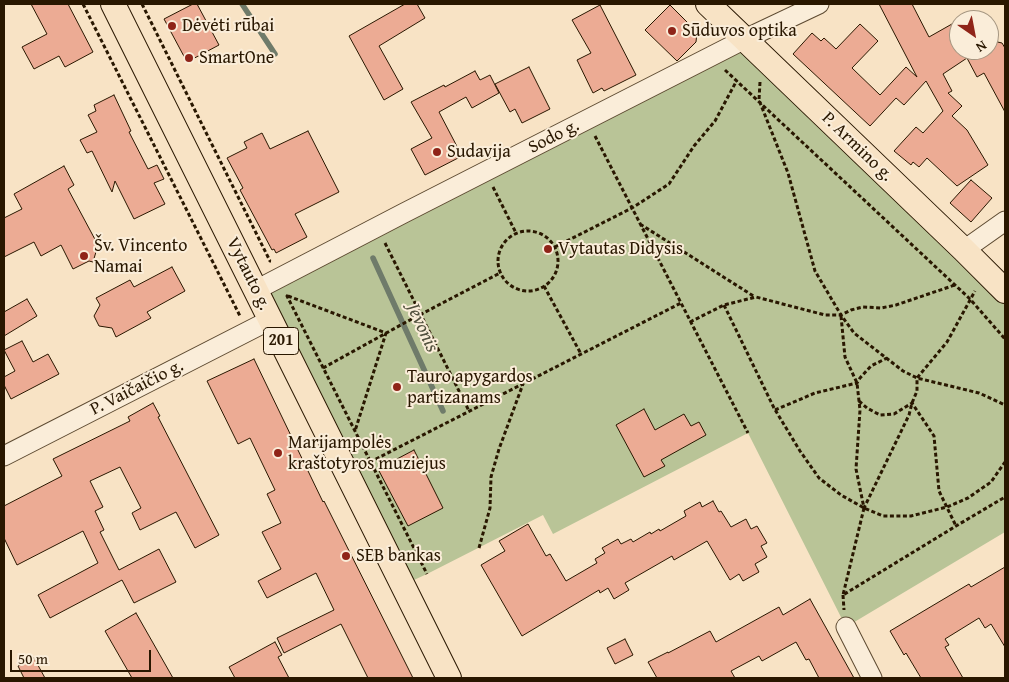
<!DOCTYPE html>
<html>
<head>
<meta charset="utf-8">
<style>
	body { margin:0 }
	#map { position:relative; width:1009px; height:682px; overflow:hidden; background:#f8e3c5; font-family:"Gentium Book Plus",serif }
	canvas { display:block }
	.frame { position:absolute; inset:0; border:5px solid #291700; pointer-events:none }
	.north { position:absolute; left:949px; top:10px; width:50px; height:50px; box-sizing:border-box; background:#faedd9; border:1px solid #a69782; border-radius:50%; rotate:147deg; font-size:14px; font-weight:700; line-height:20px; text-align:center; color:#291700 }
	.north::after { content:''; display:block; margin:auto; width:18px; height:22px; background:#8f2418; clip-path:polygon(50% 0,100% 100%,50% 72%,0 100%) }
	.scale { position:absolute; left:10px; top:650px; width:141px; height:22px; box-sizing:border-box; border:2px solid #291700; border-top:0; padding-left:6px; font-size:15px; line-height:18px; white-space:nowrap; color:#291700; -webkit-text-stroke:4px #faedd9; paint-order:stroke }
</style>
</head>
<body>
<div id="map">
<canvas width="1009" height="682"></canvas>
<div class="frame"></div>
<div class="north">N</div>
<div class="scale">50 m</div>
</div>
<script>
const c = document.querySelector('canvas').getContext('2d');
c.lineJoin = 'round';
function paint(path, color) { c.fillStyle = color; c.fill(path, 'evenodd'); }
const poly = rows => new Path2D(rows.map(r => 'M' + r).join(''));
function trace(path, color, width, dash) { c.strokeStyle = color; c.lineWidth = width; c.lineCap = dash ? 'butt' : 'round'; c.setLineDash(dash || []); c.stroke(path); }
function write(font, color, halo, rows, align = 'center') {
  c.font = font + ' "Gentium Book Plus",serif'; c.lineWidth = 4; c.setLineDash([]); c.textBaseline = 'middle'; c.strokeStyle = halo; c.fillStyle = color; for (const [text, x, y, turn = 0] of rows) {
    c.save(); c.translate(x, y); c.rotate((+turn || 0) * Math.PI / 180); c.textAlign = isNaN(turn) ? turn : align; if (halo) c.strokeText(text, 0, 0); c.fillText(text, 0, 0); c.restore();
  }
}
paint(poly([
	[745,39,1005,291,1005,532,846,627,748,433,553,534,543,515,427,574,403,585,256,290]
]), '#b9c497');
trace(poly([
	[242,4,275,54],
	[373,258,443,411]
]), '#6f7b6a', 5.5);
const building = poly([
	[31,4,68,4,93,52,65,67,59,56,34,69,22,47,47,34,31,4],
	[193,4,197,4,219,45,187,62,164,19,193,4],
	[405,4,417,4,425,18,379,46,403,89,384,100,349,36,405,4],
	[879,4,912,4,929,37,959,20,959,50,989,50,989,40,1002,43,1005,48,1005,112,984,73,977,77,967,58,943,74,952,91,948,93,962,106,952,116,967,130,988,165,957,186,927,158,919,167,913,162,911,165,894,151,916,127,923,133,943,111,926,81,904,105,896,98,870,126,793,54,812,33,821,41,824,38,836,49,860,24,878,41,852,68,880,95,906,67,917,77,879,4],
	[600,5,636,75,604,91,602,88,593,93,577,60,591,53,572,20,600,5],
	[670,5,697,32,696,42,677,61,645,30,670,5],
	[529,67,550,109,522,123,515,109,510,112,495,84,529,67],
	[475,71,480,80,490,75,499,93,472,108,466,97,439,112,462,156,425,175,411,149,432,138,411,102,444,85,445,87,475,71],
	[114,95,131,131,129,132,148,169,157,165,164,179,154,183,165,204,134,219,115,181,112,192,92,151,87,153,80,140,97,132,88,115,96,111,94,105,114,95],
	[308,131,339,192,295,214,307,237,276,253,274,249,272,250,240,190,243,188,227,158,247,148,244,142,262,133,270,149,308,131],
	[64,166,74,185,68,189,98,245,93,262,89,261,73,269,61,245,41,256,34,242,4,257,4,218,22,209,14,194,64,166],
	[971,180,992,198,971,222,950,203,971,180],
	[172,267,185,291,147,312,151,318,116,337,112,328,99,326,94,316,100,305,96,298,130,280,134,287,172,267],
	[27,299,37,316,4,336,4,312,27,299],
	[22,341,33,362,48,354,59,374,11,399,4,385,4,377,15,371,4,350,22,341],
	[254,359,323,502,324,501,413,678,368,678,341,624,284,653,277,638,334,610,316,573,267,598,258,581,281,569,262,532,281,523,267,494,275,490,250,438,238,444,207,381,254,359],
	[153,403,160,416,158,417,219,535,195,548,176,512,140,530,132,513,141,508,120,467,90,481,103,507,95,511,104,530,100,532,119,570,159,549,176,582,134,603,122,580,50,618,38,595,98,563,83,531,17,565,4,538,4,506,62,476,53,459,130,421,128,417,153,403],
	[644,409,655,430,684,414,691,426,699,422,706,435,661,460,665,466,644,477,616,425,644,409],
	[414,450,443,508,408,526,378,469,414,450],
	[713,501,719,512,721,511,731,527,746,519,751,529,757,526,767,543,761,546,767,557,755,564,759,572,743,581,739,574,730,580,707,541,674,560,672,556,625,583,629,590,614,599,608,588,600,593,599,590,522,636,481,565,505,551,499,541,528,524,546,556,550,554,566,581,597,563,595,559,605,553,602,548,618,539,621,544,631,539,633,542,650,532,651,534,659,529,660,531,686,516,684,511,700,502,702,507,713,501],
	[1005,567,1005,647,991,624,985,628,979,618,945,639,949,645,945,647,963,678,921,678,906,653,904,655,890,631,969,584,971,587,1005,567],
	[810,599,854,678,819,678,809,659,806,660,796,642,762,661,759,656,731,671,735,678,657,678,648,662,668,652,668,653,710,631,716,642,779,607,783,615,810,599],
	[136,613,173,678,132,678,105,631,136,613],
	[625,639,633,655,615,664,607,648,625,639],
	[275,642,282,655,278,657,289,678,235,678,229,667,275,642],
	[34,658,45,678,24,678,18,666,34,658]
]);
paint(building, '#ecab94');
trace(building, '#291700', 1);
const minor = poly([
	[964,250,1005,221],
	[256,290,404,213,745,39,819,4],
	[4,456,270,320],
	[846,627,872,678]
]);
const major = poly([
	[113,4,449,678],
	[708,4,964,250,1005,291]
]);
trace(minor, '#5d4a31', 21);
trace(major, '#291700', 26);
trace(poly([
	[83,4,240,316],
	[142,4,270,261,271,261],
	[725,70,970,299,1005,339],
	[760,82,759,100,788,173,815,271,841,315,854,333,903,371,917,378,979,393,1005,405],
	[595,136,748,433],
	[493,187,516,233],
	[640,224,755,297],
	'498 261a30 30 0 1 1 60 0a30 30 0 1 1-60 0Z',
	[385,243,469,411],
	[555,247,632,208,669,184,694,146,715,121,737,80],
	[544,286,581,354],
	[288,295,287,296,427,574],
	[288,296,386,333,355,431],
	[724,305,774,408,800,451,819,478,841,495,864,508,883,516,911,516,947,507,968,498,991,482,1005,462],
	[841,316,845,357,857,383,860,410,856,469,864,508,909,415,912,403,917,391,917,378,947,342,975,291],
	[690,322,724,305,756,297,825,315,841,315,851,310,863,307,881,308,896,305,955,285],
	[323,368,408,321,500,273],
	[859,401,867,408,880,415,894,414,912,403,934,436,939,491,956,526],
	[775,410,815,393,857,383,860,378,871,366,887,358],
	[370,462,681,303],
	[864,508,843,595,956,526,1005,497],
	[479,548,490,508,491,477,499,449,523,384],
	[843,595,844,610]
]), '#291700', 3, [4, 2.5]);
trace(minor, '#faedd9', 19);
trace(major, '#f8e3c5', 24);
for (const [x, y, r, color] of [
	[172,26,5,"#8f2418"],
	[672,31,5,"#8f2418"],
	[189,58,5,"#8f2418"],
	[437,152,5,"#8f2418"],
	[548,249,5,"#8f2418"],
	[84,256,5,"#8f2418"],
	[397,387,5,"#8f2418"],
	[278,453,5,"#8f2418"],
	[346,556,5,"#8f2418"]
]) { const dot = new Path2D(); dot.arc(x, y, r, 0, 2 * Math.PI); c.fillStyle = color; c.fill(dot); trace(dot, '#faedd9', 2); }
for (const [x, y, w] of [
	[281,341,35]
]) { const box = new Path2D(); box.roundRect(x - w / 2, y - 13.5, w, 27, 4); c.fillStyle = '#faedd9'; c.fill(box); trace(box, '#291700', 1); }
write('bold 16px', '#291700', null, [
	["201",281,341]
]);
write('18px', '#291700', '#faedd9', [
	["Dėvėti rūbai",182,26],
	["Sūduvos optika",682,31],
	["SmartOne",199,58],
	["Sudavija",447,152],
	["Šv. Vincento",94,246],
	["Namai",94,267],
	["Vytautas Didysis",558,249],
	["Tauro apygardos",407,377],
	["partizanams",407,398],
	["Marijampolės",288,443],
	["kraštotyros muziejus",288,464],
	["SEB bankas",356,556]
], 'left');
write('18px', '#291700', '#faedd9', [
	["Sodo g.",554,137,-27],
	["P. Armino g.",857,147,44],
	["Vytauto g.",248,274,64],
	["P. Vaičaičio g.",137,388,-27]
]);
write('italic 19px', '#52513e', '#faedd9', [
	["Jevonis",422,328,65]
]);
</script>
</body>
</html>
